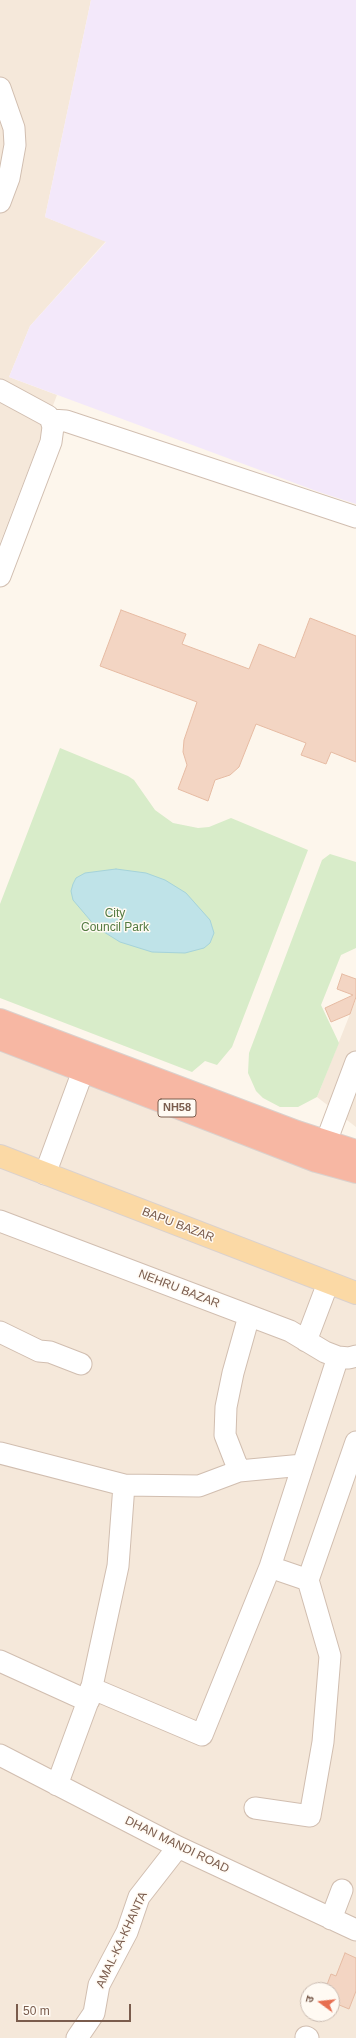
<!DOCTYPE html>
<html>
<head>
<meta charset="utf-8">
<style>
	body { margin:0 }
	#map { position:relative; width:356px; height:2038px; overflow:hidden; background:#fdf6ec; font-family:Helvetica,"Noto Sans Devanagari",sans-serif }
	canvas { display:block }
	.north { position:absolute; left:300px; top:1982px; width:40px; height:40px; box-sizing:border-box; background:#fffaf3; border:1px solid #cabbb1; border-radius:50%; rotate:285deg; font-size:11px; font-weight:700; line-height:16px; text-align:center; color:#7a5c4d }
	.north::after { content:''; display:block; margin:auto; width:14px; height:18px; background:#e76f51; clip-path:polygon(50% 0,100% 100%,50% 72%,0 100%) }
	.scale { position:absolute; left:16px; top:2004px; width:115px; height:18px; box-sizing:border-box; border:2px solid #7a5c4d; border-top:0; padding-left:5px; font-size:12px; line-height:14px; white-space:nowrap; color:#7a5c4d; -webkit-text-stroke:3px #fffaf3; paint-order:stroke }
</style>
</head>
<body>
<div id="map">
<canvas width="356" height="2038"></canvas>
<div class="north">उ</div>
<div class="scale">50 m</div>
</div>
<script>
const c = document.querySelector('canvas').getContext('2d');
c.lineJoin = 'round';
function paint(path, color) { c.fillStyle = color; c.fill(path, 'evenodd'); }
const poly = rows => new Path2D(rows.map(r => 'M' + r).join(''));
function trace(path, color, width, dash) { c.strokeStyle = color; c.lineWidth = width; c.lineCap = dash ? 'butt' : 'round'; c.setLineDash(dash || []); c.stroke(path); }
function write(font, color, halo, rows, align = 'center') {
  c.font = font + ' Helvetica,sans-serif'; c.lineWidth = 3; c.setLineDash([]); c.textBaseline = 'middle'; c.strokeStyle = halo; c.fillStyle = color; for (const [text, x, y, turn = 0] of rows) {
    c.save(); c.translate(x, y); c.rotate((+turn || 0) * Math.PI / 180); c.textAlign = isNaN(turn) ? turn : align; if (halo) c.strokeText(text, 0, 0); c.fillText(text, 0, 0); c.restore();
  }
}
paint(poly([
	[0,0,91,0,45,217,106,241,30,326,9,377,57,395,0,543],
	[356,999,356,1127,317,1097],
	[0,1049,329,1176,356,1182,356,2038,0,2038],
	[308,1990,332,1990,332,2014,308,2014]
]), '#f5e8da');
paint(poly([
	[91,0,356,0,356,504,319,492,9,377,30,326,106,242,45,217]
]), '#f3e8fa');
paint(poly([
	[60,748,128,776,134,780,155,810,173,823,198,828,209,827,231,818,308,850,232,1047,217,1065,205,1061,192,1072,0,998,0,904],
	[330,854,356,862,356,948,341,955,321,1005,339,1043,317,1097,298,1107,280,1107,263,1098,256,1091,248,1073,249,1053,322,860]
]), '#d8ecc9');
const water = poly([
	[116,869,146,873,165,880,186,893,210,920,214,933,210,943,204,948,185,953,152,952,120,942,96,927,73,900,71,891,73,884,76,878,85,873,116,869]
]);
paint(water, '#bfe3e8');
trace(water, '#a5d3da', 1);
const building = poly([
	[121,610,186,634,182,644,249,669,259,644,295,658,310,618,356,636,356,762,331,752,326,764,301,755,306,743,256,724,239,767,230,775,215,780,208,801,178,789,187,765,183,752,184,740,197,702,100,666,121,610],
	[342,974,356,979,356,997,350,1014,331,1022,325,1008,353,995,337,989,342,974],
	[345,1953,356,1958,356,1991,349,2009,332,2002,332,1990,325,1990,331,1974,336,1976,345,1953]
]);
paint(building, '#f3d5c3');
trace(building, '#e6bba3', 1);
const minor = poly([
	[0,88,14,128,15,145,9,178,0,202],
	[0,390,48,416,51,420,53,427,51,442,0,576],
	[51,420,66,421,356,517],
	[326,1142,356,1062],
	[45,1174,83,1071],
	[0,1221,290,1331,325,1352,338,1357,349,1358,356,1356],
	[0,1332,39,1351,50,1352,81,1364],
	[306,1341,328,1283],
	[0,1453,124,1485,118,1566,89,1700],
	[239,1471,225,1435,226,1407,233,1373,249,1316],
	[124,1485,199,1486,239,1471,303,1465],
	[270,1567,308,1580],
	[0,1661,88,1701,57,1785],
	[91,1688,202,1735,270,1567,338,1357],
	[0,1755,178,1847,356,1930],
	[255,1808,310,1816,323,1742,330,1656,308,1580,356,1442],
	[331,1919,342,1890],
	[306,2037,308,2038],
	[77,2038,94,2013,99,1985,127,1932,139,1897,178,1847]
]);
const major = poly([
	[0,1156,356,1293]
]);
const highway = poly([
	[0,1020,297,1132,356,1151],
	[0,1039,316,1161,356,1172]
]);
trace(minor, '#d1beb0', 23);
trace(major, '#dad1cd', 24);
trace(highway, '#dad1cd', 24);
trace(minor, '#fff', 21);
trace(major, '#fbd9a5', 22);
trace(highway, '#f7b7a3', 22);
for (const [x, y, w] of [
	[177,1108,38]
]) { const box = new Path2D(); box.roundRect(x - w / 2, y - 9, w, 18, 3); c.fillStyle = '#fffaf3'; c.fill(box); trace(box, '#7a5c4d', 1); }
write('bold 11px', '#7a5c4d', null, [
	["NH58",177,1108]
]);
write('12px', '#537a41', '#fffaf3', [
	["City",115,914],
	["Council Park",115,928]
]);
write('12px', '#7a5c4d', '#fffaf3', [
	["BAPU BAZAR",178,1225,21],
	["NEHRU BAZAR",179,1289,21],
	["DHAN MANDI ROAD",177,1845,26],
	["AMAL-KA-KHANTA",122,1940,-65]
]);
</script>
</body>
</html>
